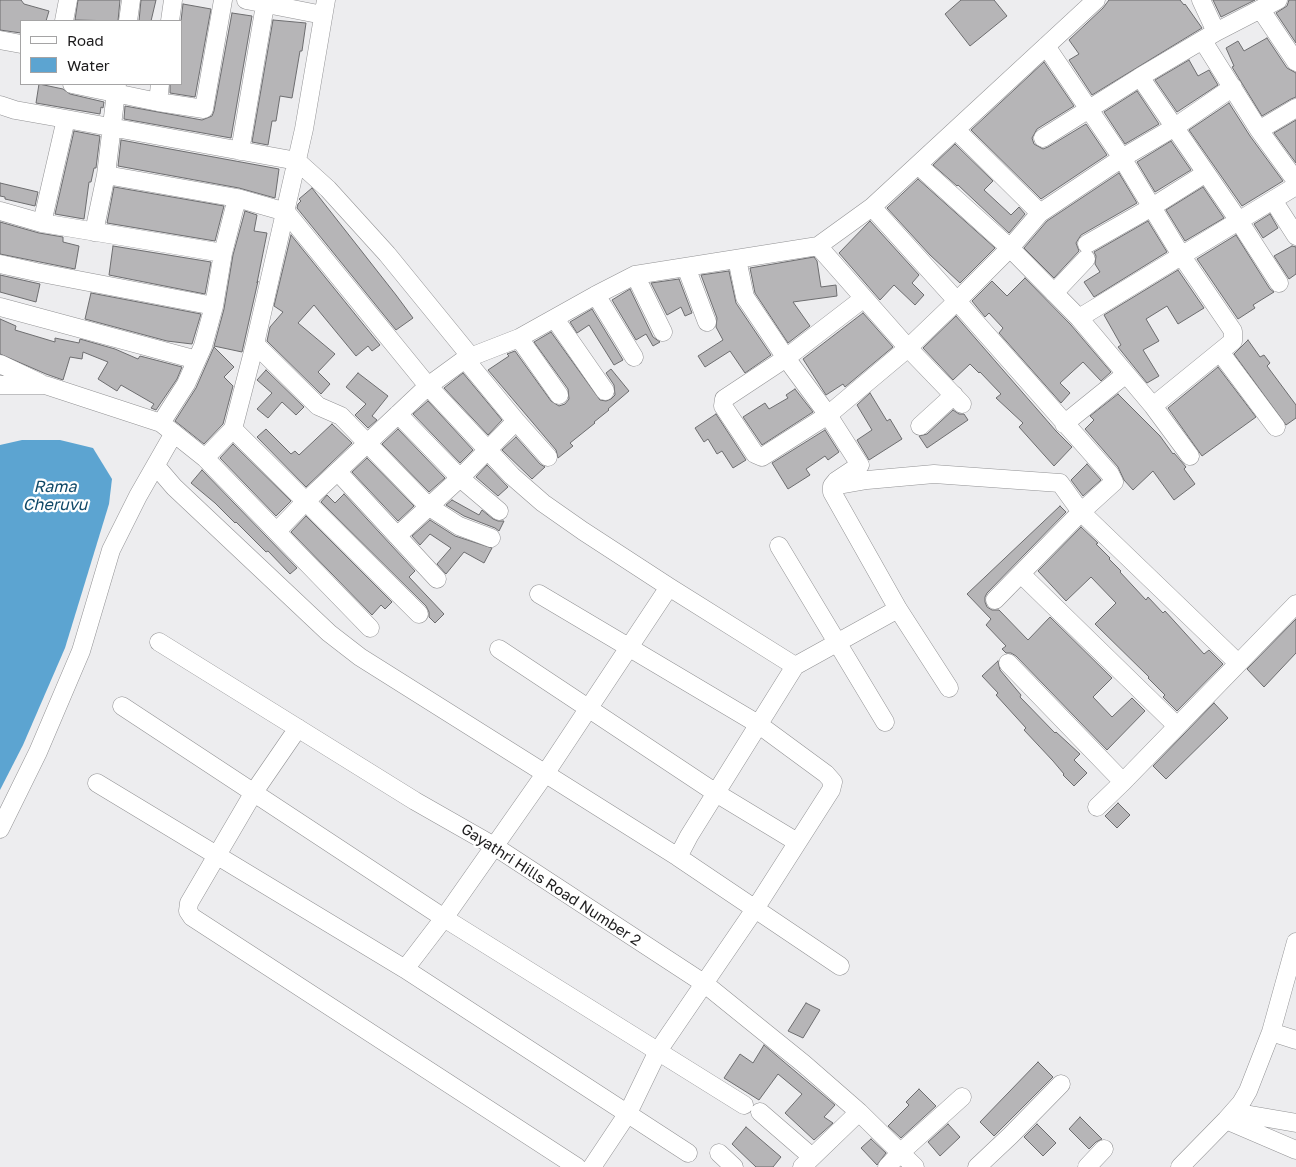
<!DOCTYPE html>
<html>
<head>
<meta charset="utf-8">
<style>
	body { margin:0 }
	#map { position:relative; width:1296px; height:1167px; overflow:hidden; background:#ededef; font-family:"Golos Text",sans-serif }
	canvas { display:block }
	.legend { position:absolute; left:20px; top:20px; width:162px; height:65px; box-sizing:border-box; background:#fff; border:1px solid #a5a4a5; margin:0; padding:6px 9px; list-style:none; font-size:15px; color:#1d1c1d }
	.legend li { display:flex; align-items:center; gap:10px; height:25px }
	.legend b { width:25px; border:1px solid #a5a4a5 }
</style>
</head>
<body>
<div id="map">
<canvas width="1296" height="1167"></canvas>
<ul class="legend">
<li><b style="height:6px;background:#fff"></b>Road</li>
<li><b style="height:14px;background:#5ca4d1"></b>Water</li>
</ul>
</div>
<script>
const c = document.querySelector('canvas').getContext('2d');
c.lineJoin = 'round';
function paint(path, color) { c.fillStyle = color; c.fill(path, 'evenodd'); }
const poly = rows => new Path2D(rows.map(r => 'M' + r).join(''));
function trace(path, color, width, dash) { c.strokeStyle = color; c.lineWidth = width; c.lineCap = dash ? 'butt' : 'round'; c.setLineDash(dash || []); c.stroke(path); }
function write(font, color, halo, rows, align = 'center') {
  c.font = font + ' "Golos Text",sans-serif'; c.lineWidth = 4.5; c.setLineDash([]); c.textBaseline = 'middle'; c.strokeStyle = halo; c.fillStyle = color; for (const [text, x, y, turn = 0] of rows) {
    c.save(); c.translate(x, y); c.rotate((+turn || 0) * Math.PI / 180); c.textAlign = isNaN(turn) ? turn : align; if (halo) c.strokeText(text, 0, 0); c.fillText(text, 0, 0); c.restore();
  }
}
paint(poly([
	[22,440,60,440,93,448,112,479,109,504,65,648,23,745,0,790,0,445]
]), '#5ca4d1');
const building = poly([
	[0,0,21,0,24,4,49,11,46,21,21,21,21,33,0,30,0,0],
	[78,0,120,0,118,21,75,20,78,0],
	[141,0,156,0,151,21,139,21,141,0],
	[961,0,994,0,1007,16,970,46,945,14,961,0],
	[1109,0,1180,0,1184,5,1185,4,1202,28,1092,95,1069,60,1079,54,1069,40,1103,8,1109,0],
	[1213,0,1255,0,1221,17,1213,0],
	[1289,0,1296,0,1296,43,1276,13,1287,6,1289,0],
	[183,4,211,9,195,97,170,93,170,84,181,84,181,21,183,4],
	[232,13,252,16,231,138,124,119,125,106,202,120,212,116,214,111,232,13],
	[273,20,306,23,302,51,300,51,292,98,280,96,276,121,272,121,268,145,252,142,273,20],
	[1267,38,1287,68,1296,73,1296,97,1291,99,1262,116,1232,67,1234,66,1226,48,1238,41,1244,51,1267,38],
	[1189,60,1198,76,1209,70,1218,85,1177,112,1155,80,1189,60],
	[1044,62,1074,106,1037,129,1032,138,1034,144,1043,149,1048,147,1086,124,1107,155,1041,199,971,130,1044,62],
	[39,84,63,89,70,94,104,102,103,108,101,107,100,114,36,103,39,84],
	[1137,91,1159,124,1125,144,1104,112,1137,91],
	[1229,103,1250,136,1283,181,1242,206,1189,130,1229,103],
	[1296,120,1296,163,1274,133,1296,120],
	[74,131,100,136,96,168,94,168,91,182,89,182,84,219,55,214,74,131],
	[121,140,279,169,275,198,239,188,118,166,121,140],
	[1171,141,1191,170,1155,192,1137,162,1171,141],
	[955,144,993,181,984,190,1011,215,1019,207,1025,214,1009,233,958,185,957,186,933,165,955,144],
	[1119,173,1137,203,1081,235,1076,243,1079,251,1054,278,1024,248,1047,221,1119,173],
	[918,179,995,248,960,283,930,255,887,208,918,179],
	[0,183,38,192,35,206,5,199,5,197,0,196,0,183],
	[114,187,224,206,215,241,107,223,114,187],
	[1203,187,1224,218,1185,241,1166,210,1203,187],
	[312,188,396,295,413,318,396,330,297,208,298,204,301,201,299,199,312,188],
	[245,211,257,215,254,231,267,233,257,283,258,281,242,352,214,346,224,309,233,255,245,211],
	[1270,214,1278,228,1263,238,1254,224,1270,214],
	[870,221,919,275,912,283,924,295,915,305,894,285,880,300,839,253,870,221],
	[1148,221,1167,252,1094,297,1084,282,1100,272,1095,264,1096,256,1094,252,1148,221],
	[0,222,39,233,63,237,63,242,79,246,75,269,0,254,0,222],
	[291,235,380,345,372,351,368,346,356,356,314,305,298,323,335,354,318,372,330,384,321,394,267,341,270,327,283,312,274,306,291,235],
	[1236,235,1270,289,1274,292,1253,305,1255,308,1238,319,1197,259,1236,235],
	[113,246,211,262,205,294,109,275,113,246],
	[1292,246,1296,247,1296,274,1289,279,1274,256,1292,246],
	[814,257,817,261,821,287,836,285,837,296,793,302,810,326,788,343,755,293,750,268,814,257],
	[1178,270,1204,308,1178,324,1167,306,1146,319,1159,341,1143,350,1159,376,1147,383,1118,347,1121,345,1104,315,1178,270],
	[729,271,736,303,771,355,745,373,730,351,705,367,698,356,723,340,716,327,717,318,701,275,729,271],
	[0,275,40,284,36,302,0,292,0,275],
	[1025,278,1071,325,1111,372,1101,381,1083,362,1060,383,1070,393,1061,403,999,333,1003,328,989,313,985,317,972,301,992,281,1007,296,1025,278],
	[679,279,692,313,685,316,681,307,667,315,651,283,679,279],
	[630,289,653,337,660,342,653,346,646,334,636,340,612,300,630,289],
	[91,293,201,314,192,344,167,341,85,319,91,293],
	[592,309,623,360,614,365,589,325,577,333,570,322,592,309],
	[863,313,893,347,845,387,843,384,826,395,803,359,863,313],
	[956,316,1056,431,1072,447,1054,466,1019,427,1023,423,996,398,1001,394,980,372,979,373,970,364,953,380,923,348,956,316],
	[0,319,16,326,15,330,55,342,55,338,79,343,80,339,115,349,138,359,140,356,182,367,177,379,156,410,151,408,154,404,121,385,117,391,98,379,108,362,83,352,82,359,70,357,63,380,46,374,0,354,0,319],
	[551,332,600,400,606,401,611,399,615,395,614,385,606,373,611,369,629,391,608,409,609,410,594,422,595,423,570,443,573,446,558,458,556,450,488,370,509,356,507,354,515,351,551,401,559,406,565,404,569,399,568,389,534,342,551,332],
	[1248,340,1260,357,1264,355,1270,363,1267,366,1296,405,1296,418,1286,425,1234,354,1248,340],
	[214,347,234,367,224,377,233,386,223,424,204,444,175,421,196,388,214,347],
	[1218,367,1256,417,1202,456,1168,408,1218,367],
	[266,370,304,407,296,415,282,402,268,418,257,409,272,393,257,380,266,370],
	[358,373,388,396,372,416,377,420,368,428,355,415,366,404,346,387,358,373],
	[463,373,502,420,488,435,444,388,463,373],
	[795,389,813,412,762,445,743,417,765,403,769,409,788,398,786,395,795,389],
	[870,393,887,421,890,419,902,439,869,460,857,440,872,430,857,405,870,393],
	[1118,394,1160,436,1173,454,1174,453,1186,467,1184,469,1195,484,1174,500,1153,471,1133,490,1124,480,1118,467,1085,429,1094,420,1090,416,1118,394],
	[428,401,473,450,460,463,413,414,428,401],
	[953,410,959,414,964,414,968,420,927,448,919,436,927,434,953,410],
	[716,414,746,460,733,468,722,451,717,454,708,439,704,442,695,428,716,414],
	[332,424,352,443,306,487,257,437,266,429,291,454,295,451,299,455,332,424],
	[398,429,445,478,429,492,382,444,398,429],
	[825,430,839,452,828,460,825,456,806,469,810,475,788,489,772,463,825,430],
	[516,437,540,464,545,467,532,479,502,450,516,437],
	[233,444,291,501,276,516,220,458,233,444],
	[367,458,414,506,398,521,352,472,367,458],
	[1087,464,1101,480,1083,496,1071,480,1087,464],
	[487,465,508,487,498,496,476,477,487,465],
	[202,470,297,568,290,574,268,551,266,552,236,522,235,523,215,503,191,483,202,470],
	[344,494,415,571,409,577,444,614,435,623,429,617,429,612,426,606,321,502,327,495,335,503,344,494],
	[452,500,479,515,482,510,493,519,498,521,504,521,499,531,495,528,464,516,446,505,452,500],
	[1060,506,1066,512,987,593,985,597,985,602,987,607,992,610,999,610,1028,640,1050,617,1112,678,1093,697,1112,717,1132,698,1145,711,1107,750,1016,656,1011,653,1006,653,1002,649,1006,646,986,625,991,619,967,594,1060,506],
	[306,516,392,602,385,609,381,605,372,615,291,532,306,516],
	[430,520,455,536,492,548,484,563,464,552,446,574,437,564,451,548,430,534,420,545,412,536,430,520],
	[1081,527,1098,543,1096,544,1110,558,1109,559,1121,571,1120,572,1146,600,1148,597,1163,613,1165,611,1204,654,1209,650,1223,664,1177,711,1163,697,1165,695,1148,678,1149,677,1095,624,1116,603,1091,577,1066,601,1038,571,1081,527],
	[1296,619,1296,653,1264,687,1247,669,1296,619],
	[998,661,1000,670,1021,695,1020,697,1055,733,1056,732,1080,754,1074,760,1087,773,1074,786,1063,775,1064,774,1053,761,1024,730,1026,728,996,695,998,693,982,676,998,661],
	[1214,703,1228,718,1166,779,1153,766,1214,703],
	[1118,803,1130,815,1117,828,1105,816,1118,803],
	[806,1003,820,1010,803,1038,788,1031,806,1003],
	[764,1045,835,1105,824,1117,833,1123,814,1140,785,1113,802,1094,778,1074,759,1100,724,1078,740,1054,753,1063,764,1045],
	[1038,1062,1053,1077,994,1136,980,1122,1038,1062],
	[919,1089,936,1106,901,1138,888,1126,909,1105,906,1102,919,1089],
	[1080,1117,1102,1139,1096,1142,1089,1149,1069,1129,1080,1117],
	[948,1124,960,1137,940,1156,928,1142,948,1124],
	[1037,1124,1056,1143,1043,1156,1024,1137,1037,1124],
	[746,1127,781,1157,773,1167,756,1167,732,1144,746,1127],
	[871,1139,886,1153,877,1165,861,1148,871,1139]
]);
paint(building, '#b6b5b7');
trace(building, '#6d6d6f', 1);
const minor = poly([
	[246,0,323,15],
	[1201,0,1216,32],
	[1261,10,1296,62],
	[64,21,68,0],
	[128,21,131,0],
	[170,21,173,0],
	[0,40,21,44],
	[1203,41,1259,130,1296,181],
	[1046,46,1122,158,1181,255,1233,331,1233,341,1153,406],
	[1140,77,1239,221,1279,283],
	[72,84,158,102,204,109,223,0],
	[158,102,160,84],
	[0,105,15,110,66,119],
	[956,130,1040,213],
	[1259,130,1296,108],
	[1043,138,1140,77,1216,32,1278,0],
	[240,151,265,5],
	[918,165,1010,248,1079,318,1153,406,1190,456],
	[106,175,237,198,286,212,428,386,512,476,543,503,583,531,669,587,795,666,689,836,678,857,360,657,329,633,174,487,156,466],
	[1273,200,1296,236],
	[872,207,957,301,1110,474,1114,482,1081,512,995,600],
	[0,211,42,223,223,253],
	[42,223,66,119,297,161,328,189,387,254,471,357],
	[94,232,106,175,117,84],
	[1087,244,1152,207,1206,173],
	[818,246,908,348,962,404],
	[737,259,745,297,786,358,828,415,860,465,836,481,832,486,832,492,898,609,949,688],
	[0,264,36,272,214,306],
	[686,267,707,322],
	[635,275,663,332],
	[1054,293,1086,259],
	[596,295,634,357],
	[864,298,786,358,724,399,723,406,755,454,762,457,828,415,908,348,957,301,1010,248,1040,213,1122,158,1175,127,1233,87],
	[0,307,197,360],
	[1079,318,1296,186],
	[555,319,605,391],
	[519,338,559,395],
	[255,344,318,406,341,416,428,506,459,526,491,538],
	[1220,352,1276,427],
	[465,359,516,421,548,457],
	[0,364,40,383],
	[0,385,45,385,161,423,205,458,370,628],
	[398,414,460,478,499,511],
	[161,423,186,384,203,346,214,306,223,253,237,198],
	[1064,424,1126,374],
	[920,426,954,395],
	[233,429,419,614],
	[205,458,233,429,255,344,304,129,326,0],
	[338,472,437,579],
	[833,486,867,480,934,474,1060,483,1081,512,1238,663],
	[277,531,306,501,428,386,465,359,519,338,596,295,635,275,818,246,872,207,1096,0],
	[397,536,460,478,516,421],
	[779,546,885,722],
	[1021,574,1176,725],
	[539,594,758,724,826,774,833,782,831,790,755,909,658,1051,628,1113,592,1167],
	[159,642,415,801,494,846,705,984,804,1064,859,1112,915,1167],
	[499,649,716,793,797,842],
	[1008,663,1123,782,1296,604],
	[795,666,898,609],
	[122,706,444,918,744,1105],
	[298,728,254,792,189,903,188,911,192,917,577,1167],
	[97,783,405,969,688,1153],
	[1097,807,1123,782],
	[0,829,38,752,81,651,111,550,138,496,174,433],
	[678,857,840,966],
	[405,969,444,918,545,774,669,587],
	[1271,1032,1296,1040],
	[760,1112,812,1157],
	[1233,1112,1296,1123],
	[1226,1120,1296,1150],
	[719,1153,734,1167],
	[802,1167,859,1112],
	[887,1167,900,1153,962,1097],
	[977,1167,1010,1136,1061,1084],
	[1087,1167,1104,1149],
	[1180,1167,1226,1120,1241,1103,1248,1091,1271,1032,1296,942]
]);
trace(minor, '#929294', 19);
trace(minor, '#fff', 18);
write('15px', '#1d1c1d', '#fff', [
	["Gayathri Hills Road Number 2",551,885,33]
]);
write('italic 16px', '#104968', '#fff', [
	["Rama",55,487],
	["Cheruvu",55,505]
]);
</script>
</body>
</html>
